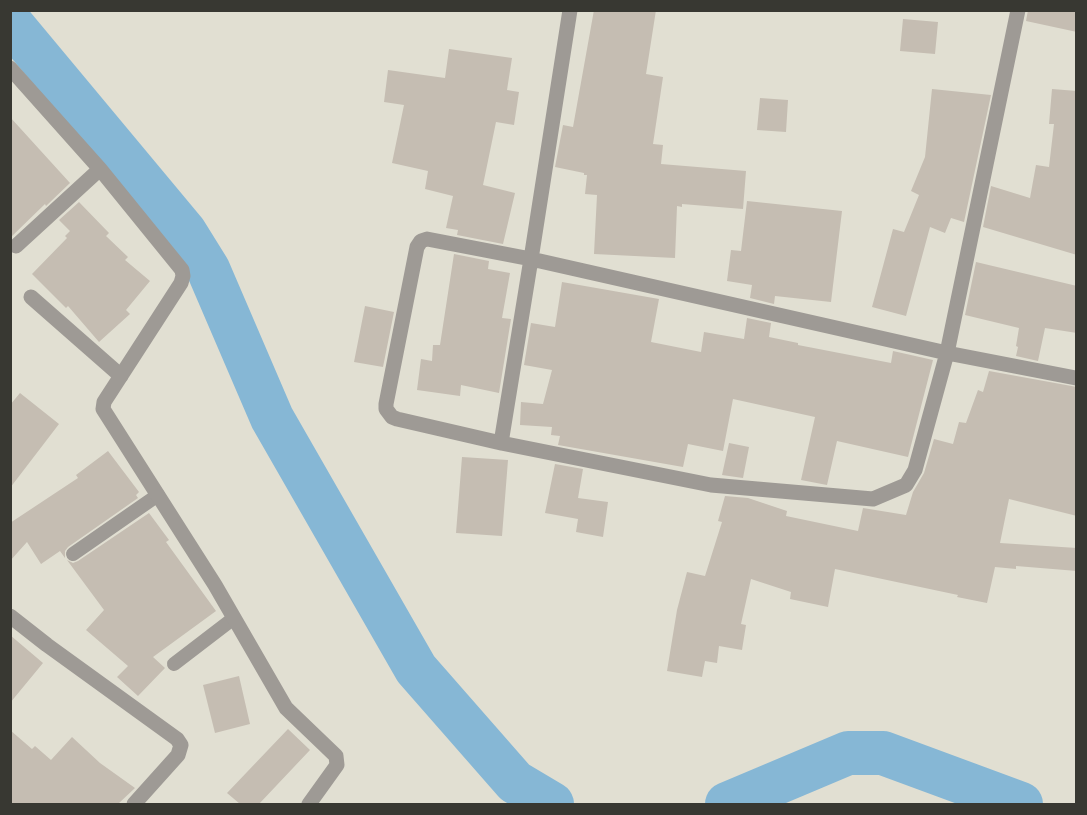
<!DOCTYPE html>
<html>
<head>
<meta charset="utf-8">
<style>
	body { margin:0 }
	#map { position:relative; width:1087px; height:815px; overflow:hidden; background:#e1dfd2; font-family:Rubik,sans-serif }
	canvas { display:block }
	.frame { position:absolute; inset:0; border:12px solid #383832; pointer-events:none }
</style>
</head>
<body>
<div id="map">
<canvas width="1087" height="815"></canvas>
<div class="frame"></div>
</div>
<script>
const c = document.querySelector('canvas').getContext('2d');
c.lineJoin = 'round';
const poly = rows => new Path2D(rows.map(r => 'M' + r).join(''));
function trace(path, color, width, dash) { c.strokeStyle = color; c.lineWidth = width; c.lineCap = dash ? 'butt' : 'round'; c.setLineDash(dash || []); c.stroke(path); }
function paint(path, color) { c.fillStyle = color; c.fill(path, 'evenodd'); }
trace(poly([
	[10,22,185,232,208,269,272,418,416,669,515,782,552,804],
	[727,804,848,753,883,753,1021,804]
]), '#86b7d5', 44);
paint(poly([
	[594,10,656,10,646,74,663,77,653,144,663,145,661,164,746,171,743,209,682,204,682,207,677,206,675,258,594,254,597,195,585,194,587,175,584,175,584,173,555,167,563,125,573,127],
	[1028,10,1077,10,1077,32,1026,21],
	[903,19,938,22,935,54,900,51],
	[449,49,512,58,507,90,519,92,514,125,496,122,483,185,515,193,503,244,457,235,458,230,446,228,453,196,425,189,428,171,392,163,404,105,384,102,388,70,445,78],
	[932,89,991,95,964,222,951,218,945,233,930,227,906,316,872,307,893,229,904,232,919,195,911,191,925,157],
	[1052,89,1077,91,1077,255,983,227,991,186,1030,198,1036,165,1049,167,1054,124,1049,124],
	[760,98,788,100,786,132,757,130],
	[10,117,70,183,46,206,45,204,10,238],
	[747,201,842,211,831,302,775,296,774,304,750,298,752,285,727,281,731,250,741,251],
	[79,202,109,233,106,236,128,257,125,260,150,281,126,310,130,314,99,342,68,306,66,308,32,274,67,238,65,236,70,231,59,220],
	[454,254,489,261,488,269,510,273,502,318,511,319,499,393,461,385,460,396,417,390,421,359,432,361,433,345,440,345],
	[976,262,1077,286,1077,333,1045,328,1038,361,1016,356,1018,347,1016,346,1019,328,965,315],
	[562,282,659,299,651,342,701,352,704,332,744,339,747,318,771,323,769,337,798,343,798,345,891,363,893,351,933,360,908,457,837,441,827,485,801,480,815,417,733,399,723,451,688,444,683,467,558,445,560,436,551,435,552,427,520,425,521,402,543,404,552,370,524,365,531,323,555,327],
	[365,306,394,312,383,367,354,362],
	[989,371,1077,387,1077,516,1009,499,1000,543,1077,548,1077,571,1016,566,1016,569,995,567,987,603,957,597,958,595,835,569,828,607,790,599,791,592,751,579,741,624,746,625,742,650,719,646,717,663,705,661,702,677,667,671,677,610,687,572,705,576,722,522,718,521,725,496,748,498,787,511,786,516,858,531,863,508,906,515,913,492,924,473,934,439,953,444,959,422,966,423,978,390,983,392],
	[20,393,59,424,10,488,10,405],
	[729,443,749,447,743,478,722,475],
	[108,451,139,492,136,495,138,498,68,547,65,551,65,558,60,551,41,564,27,542,10,561,10,523,78,478,76,475],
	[462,457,508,460,502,536,456,533],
	[555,464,583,469,578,498,608,502,603,537,576,532,578,519,545,513],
	[149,513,169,540,166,542,216,611,153,657,165,668,138,696,117,677,128,666,86,630,104,610,67,560,73,563,78,561],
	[10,635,43,663,10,703],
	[239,676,250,724,215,733,203,685],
	[288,729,310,750,259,804,240,804,227,793],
	[10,730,32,749,35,746,51,760,72,737,100,763,135,788,118,804,10,804]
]), '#c5bdb2');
trace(poly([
	[73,554,158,495],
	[174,664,234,618]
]), '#9e9a95', 14);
trace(poly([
	[570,10,531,259,947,353,1076,378],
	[10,68,100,169,182,270,183,276,181,283,104,402,103,409,215,585,286,708,336,756,337,765,309,804],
	[16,246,100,169],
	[31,297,121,376],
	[501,443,397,419,392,417,386,409,386,404,417,247,421,241,427,239,531,259,501,443,711,485,873,499,906,485,915,470,947,353,1018,10],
	[10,616,47,645,177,739,181,745,178,755,134,804]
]), '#9e9a95', 15);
</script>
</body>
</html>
